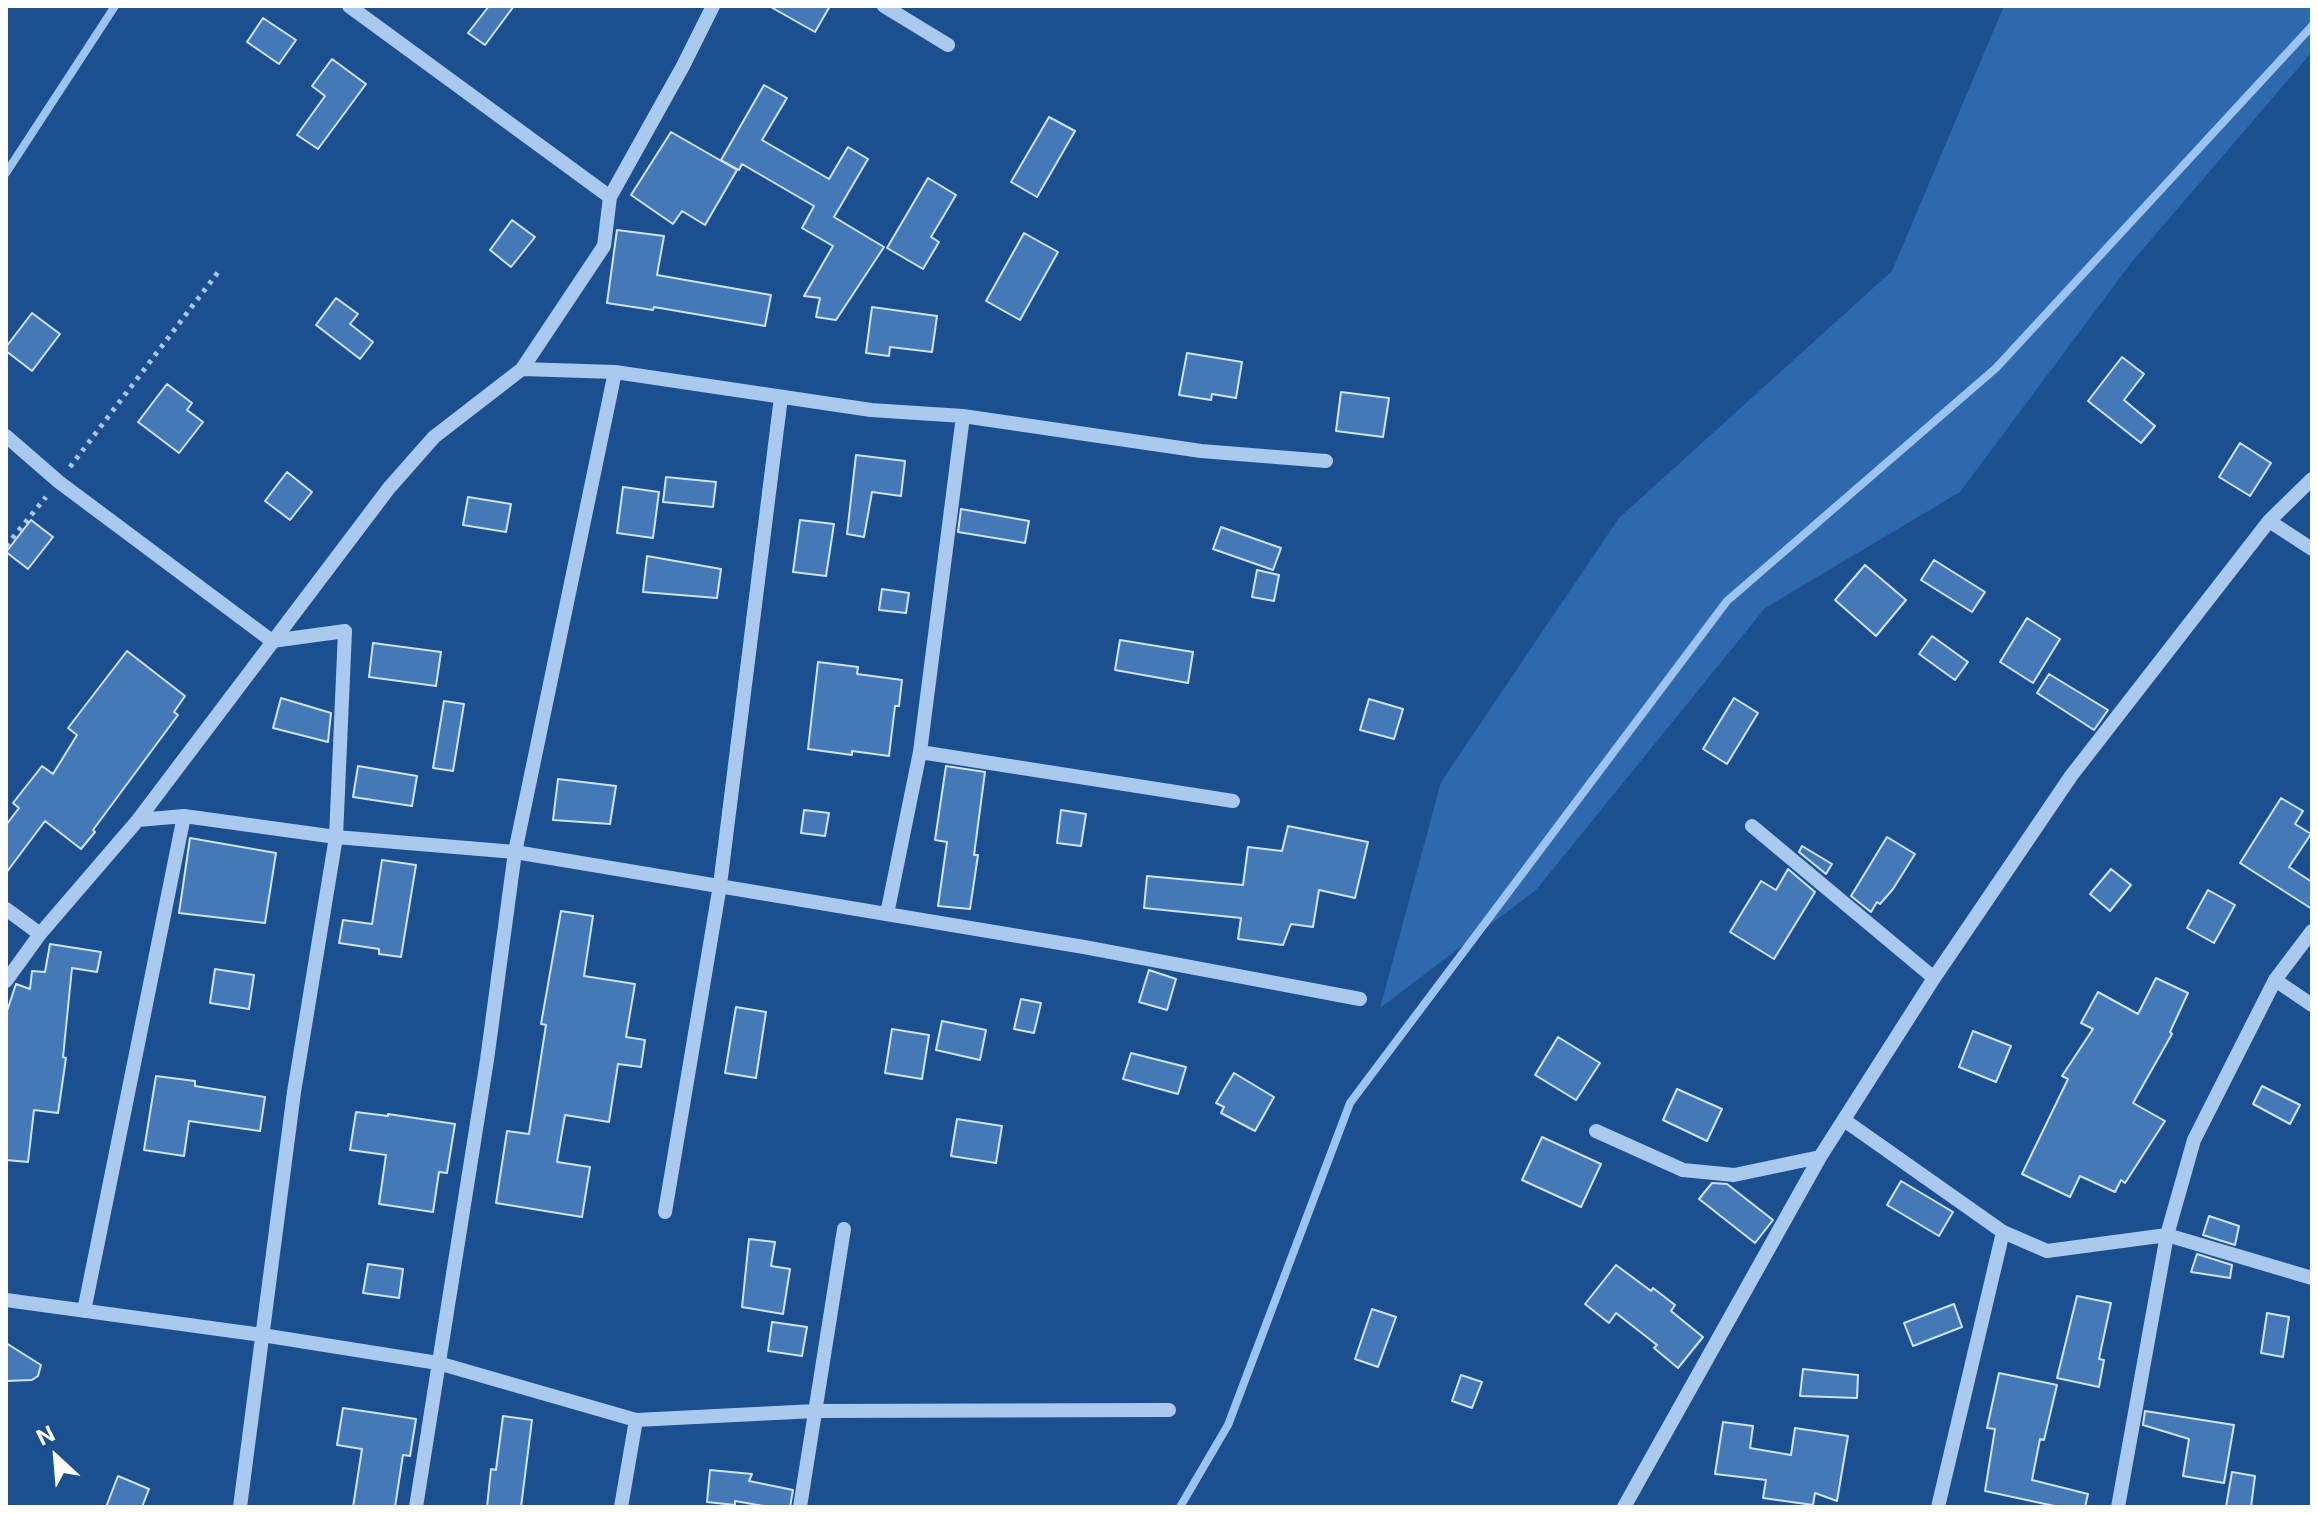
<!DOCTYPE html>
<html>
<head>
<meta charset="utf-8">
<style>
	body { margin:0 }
	#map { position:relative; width:2318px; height:1513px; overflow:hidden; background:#1b4f8f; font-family:Inter,sans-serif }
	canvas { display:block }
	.frame { position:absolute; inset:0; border:8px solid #fff; pointer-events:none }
	.north { position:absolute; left:16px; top:1417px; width:80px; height:80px; -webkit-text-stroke:6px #1b4f8f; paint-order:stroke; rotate:334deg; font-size:22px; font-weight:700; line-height:32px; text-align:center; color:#fff }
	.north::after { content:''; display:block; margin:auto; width:28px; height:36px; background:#fff; clip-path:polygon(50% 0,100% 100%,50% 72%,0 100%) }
</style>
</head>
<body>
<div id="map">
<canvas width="2318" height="1513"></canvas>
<div class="frame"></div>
<div class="north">N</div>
</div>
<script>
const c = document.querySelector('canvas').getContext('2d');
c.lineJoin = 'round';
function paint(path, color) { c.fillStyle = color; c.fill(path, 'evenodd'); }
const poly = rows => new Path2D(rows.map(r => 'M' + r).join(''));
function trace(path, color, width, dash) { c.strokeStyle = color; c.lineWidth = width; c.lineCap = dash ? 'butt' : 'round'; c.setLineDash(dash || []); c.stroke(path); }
paint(poly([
	[2004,6,2312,6,2312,52,2131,263,1960,492,1765,608,1536,890,1380,1008,1441,782,1619,518,1892,271]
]), '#2e69ad');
trace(poly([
	[6,173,115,6],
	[1180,1507,1228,1425,1350,1103,1727,601,1996,368,2312,26]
]), '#9cc4f0', 8);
const building = poly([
	[489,6,514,6,485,45,468,33,489,6],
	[769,6,830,6,815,32,769,6],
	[263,18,296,40,279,64,247,42,263,18],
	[332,59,366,84,318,149,297,135,325,96,312,86,332,59],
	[764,85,787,98,762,140,829,179,848,147,868,159,834,217,884,247,836,320,816,317,820,298,804,296,833,246,802,228,814,206,742,164,739,170,721,160,764,85],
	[1049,117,1075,131,1037,197,1011,182,1049,117],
	[671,132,737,170,705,225,682,211,673,224,631,195,671,132],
	[928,178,956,195,931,237,939,242,923,269,887,248,928,178],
	[512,220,535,237,511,267,490,250,512,220],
	[617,230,664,236,657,275,771,295,765,326,654,307,653,310,607,303,617,230],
	[1024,233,1058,252,1020,320,986,301,1024,233],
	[336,298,358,314,350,324,373,342,360,359,316,325,336,298],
	[872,307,937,316,932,352,890,347,889,356,866,353,872,307],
	[32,313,60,334,32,371,6,351,6,347,32,313],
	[1187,353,1242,362,1236,398,1212,394,1211,400,1179,395,1187,353],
	[2122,357,2144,374,2124,400,2155,426,2141,443,2088,401,2122,357],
	[167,384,192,403,187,410,203,422,179,453,138,422,167,384],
	[1341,392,1389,398,1383,437,1336,431,1341,392],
	[2240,443,2271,463,2250,496,2219,477,2240,443],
	[856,455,905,461,901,496,872,492,864,537,847,534,856,455],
	[287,472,312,492,290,520,265,501,287,472],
	[666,477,716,482,713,507,663,502,666,477],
	[623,487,659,492,653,538,617,533,623,487],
	[468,497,511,504,506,532,463,525,468,497],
	[961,509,1029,521,1025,543,958,532,961,509],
	[31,520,53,537,28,569,6,552,31,520],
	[800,520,834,524,826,576,793,572,800,520],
	[1221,527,1281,548,1273,570,1213,549,1221,527],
	[647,556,721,569,717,598,643,592,647,556],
	[1934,560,1985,592,1972,612,1921,580,1934,560],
	[1865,565,1906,600,1876,636,1835,600,1865,565],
	[1257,570,1279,575,1274,601,1252,597,1257,570],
	[882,589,909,593,906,613,879,610,882,589],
	[2027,618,2060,639,2033,683,2000,662,2027,618],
	[1932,636,1968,662,1955,680,1919,654,1932,636],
	[1120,640,1193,652,1188,683,1115,670,1120,640],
	[373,643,441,652,436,686,369,677,373,643],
	[127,651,185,696,174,712,178,715,93,830,95,832,81,849,45,821,6,873,6,825,19,808,13,803,42,766,53,774,77,735,68,728,127,651],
	[818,662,858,667,857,674,902,680,899,706,895,706,889,756,852,751,852,755,808,749,818,662],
	[2049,674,2108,710,2094,730,2037,693,2049,674],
	[281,698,331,713,328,742,273,728,281,698],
	[1734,698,1758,713,1727,764,1703,749,1734,698],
	[1369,699,1403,709,1394,739,1360,730,1369,699],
	[444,701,464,704,453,771,433,768,444,701],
	[358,766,417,776,412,806,353,797,358,766],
	[946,766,985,772,974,855,978,855,970,909,938,906,947,842,935,840,946,766],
	[558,779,616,786,610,824,553,820,558,779],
	[2281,798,2303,811,2295,824,2311,834,2289,867,2312,882,2312,909,2240,863,2281,798],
	[804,810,829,813,825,836,801,833,804,810],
	[1061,810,1086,814,1081,846,1057,843,1061,810],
	[1288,826,1368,842,1355,898,1319,890,1313,927,1291,924,1283,945,1238,939,1241,918,1144,908,1147,876,1243,885,1248,847,1282,851,1288,826],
	[1887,837,1915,854,1893,889,1880,904,1877,902,1871,912,1851,896,1887,837],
	[190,838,276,853,265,923,179,913,190,838],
	[1802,846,1832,864,1826,874,1799,852,1802,846],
	[382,860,416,865,401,957,379,954,379,949,339,943,343,920,372,924,382,860],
	[1788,869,1815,892,1774,959,1730,932,1761,881,1776,890,1788,869],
	[2111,869,2131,885,2110,911,2090,894,2111,869],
	[2208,890,2235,905,2214,943,2187,928,2208,890],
	[561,911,593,916,584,976,635,984,626,1037,645,1040,641,1067,618,1064,609,1122,565,1115,557,1162,590,1167,582,1217,496,1203,507,1131,529,1134,546,1025,541,1024,561,911],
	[50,944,101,952,97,972,72,968,63,1057,66,1058,58,1113,34,1110,28,1162,6,1160,6,1014,16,984,30,989,32,971,45,972,50,944],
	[215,969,254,975,249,1009,210,1003,215,969],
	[1149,970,1176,979,1167,1010,1139,1002,1149,970],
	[2156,978,2188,993,2170,1032,2172,1034,2133,1103,2165,1121,2125,1183,2121,1180,2115,1192,2080,1176,2070,1197,2022,1174,2068,1079,2062,1076,2093,1029,2081,1023,2098,992,2138,1014,2156,978],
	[1021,999,1041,1003,1034,1033,1014,1029,1021,999],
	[736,1007,766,1012,756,1078,725,1073,736,1007],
	[942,1021,986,1030,980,1060,936,1050,942,1021],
	[892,1029,929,1035,922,1079,885,1073,892,1029],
	[1973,1031,2011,1046,1996,1082,1959,1067,1973,1031],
	[1558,1037,1600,1063,1576,1100,1535,1075,1558,1037],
	[1131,1053,1186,1067,1178,1094,1123,1079,1131,1053],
	[1234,1073,1274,1097,1255,1131,1221,1113,1224,1107,1216,1103,1234,1073],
	[156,1076,195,1081,195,1086,265,1097,260,1131,189,1121,184,1156,144,1150,156,1076],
	[2262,1086,2300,1105,2290,1124,2253,1104,2262,1086],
	[1677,1089,1722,1109,1707,1141,1663,1120,1677,1089],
	[356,1112,388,1116,388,1114,455,1124,447,1173,439,1172,433,1212,379,1204,386,1155,350,1150,356,1112],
	[957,1119,1002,1126,996,1163,951,1156,957,1119],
	[1542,1137,1601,1164,1581,1207,1522,1180,1542,1137],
	[1901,1181,1953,1212,1939,1236,1887,1205,1901,1181],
	[1712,1183,1727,1184,1773,1220,1755,1243,1699,1199,1712,1183],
	[2209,1216,2239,1226,2235,1245,2203,1235,2209,1216],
	[749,1239,775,1242,771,1266,790,1269,783,1314,742,1307,749,1239],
	[2197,1254,2232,1265,2230,1278,2191,1272,2197,1254],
	[368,1264,403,1269,399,1298,363,1293,368,1264],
	[1616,1265,1651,1291,1653,1288,1675,1305,1671,1311,1703,1337,1678,1368,1654,1348,1657,1345,1616,1313,1609,1323,1585,1304,1616,1265],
	[2077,1296,2111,1303,2099,1359,2104,1360,2099,1387,2057,1378,2077,1296],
	[1954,1304,1962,1327,1913,1346,1904,1323,1954,1304],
	[1372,1309,1396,1317,1378,1367,1355,1359,1372,1309],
	[2267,1313,2289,1317,2283,1357,2261,1353,2267,1313],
	[772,1322,807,1327,802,1356,768,1351,772,1322],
	[6,1343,41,1365,38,1376,32,1380,6,1381,6,1343],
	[1803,1369,1858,1375,1857,1398,1800,1396,1803,1369],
	[1999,1373,2057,1385,2044,1440,2040,1439,2032,1480,2088,1494,2085,1507,2059,1507,1985,1491,1995,1429,1987,1428,1999,1373],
	[1461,1375,1482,1382,1472,1408,1452,1401,1461,1375],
	[343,1408,416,1419,410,1456,403,1455,395,1507,353,1507,362,1449,337,1445,343,1408],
	[2145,1411,2234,1425,2224,1483,2183,1476,2189,1439,2143,1425,2145,1411],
	[503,1416,532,1420,521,1507,487,1507,491,1469,496,1470,503,1416],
	[1723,1422,1753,1426,1750,1448,1791,1455,1795,1428,1848,1436,1837,1501,1815,1493,1813,1505,1763,1498,1766,1480,1715,1474,1723,1422],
	[710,1470,752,1474,749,1481,793,1490,790,1507,769,1507,735,1501,735,1505,707,1502,710,1470],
	[2232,1472,2255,1476,2251,1507,2226,1507,2232,1472],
	[118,1476,149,1489,142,1507,106,1507,118,1476]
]);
paint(building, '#4478b7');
trace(building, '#cfe3fa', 2);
trace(poly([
	[70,467,219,271],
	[6,546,46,497]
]), '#a9c9ee', 5, [4, 6]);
trace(poly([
	[349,6,610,197],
	[884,6,948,45],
	[522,369,615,372,871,410,963,416,1201,451,1326,461],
	[6,436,59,482,272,641,345,631,336,837,294,1092,240,1507],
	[2269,521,2312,549],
	[920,752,1233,801],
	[138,820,184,816,336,837,515,852,1084,947,1360,999],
	[1752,826,1934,978],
	[6,909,40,934],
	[887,914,920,752,963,416],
	[2275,980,2312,1005],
	[6,981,40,934,138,820,389,488,434,437,522,369,604,246,610,197,683,66,713,6],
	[1844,1120,2003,1232,2047,1251,2167,1235,2312,1278],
	[1596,1131,1683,1170,1734,1175,1820,1157],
	[665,1212,720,885,781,397],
	[6,1300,262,1335,438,1363,636,1420,815,1411,1169,1410],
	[84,1311,184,816],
	[416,1507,487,1060,515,852,615,372],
	[621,1507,636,1420],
	[800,1507,844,1229],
	[1624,1507,1820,1157,1934,978,2071,776,2269,521,2312,479],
	[1938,1507,2003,1232],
	[2118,1507,2167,1235,2194,1140,2275,980,2312,931]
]), '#a9c9ee', 14);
</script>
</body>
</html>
